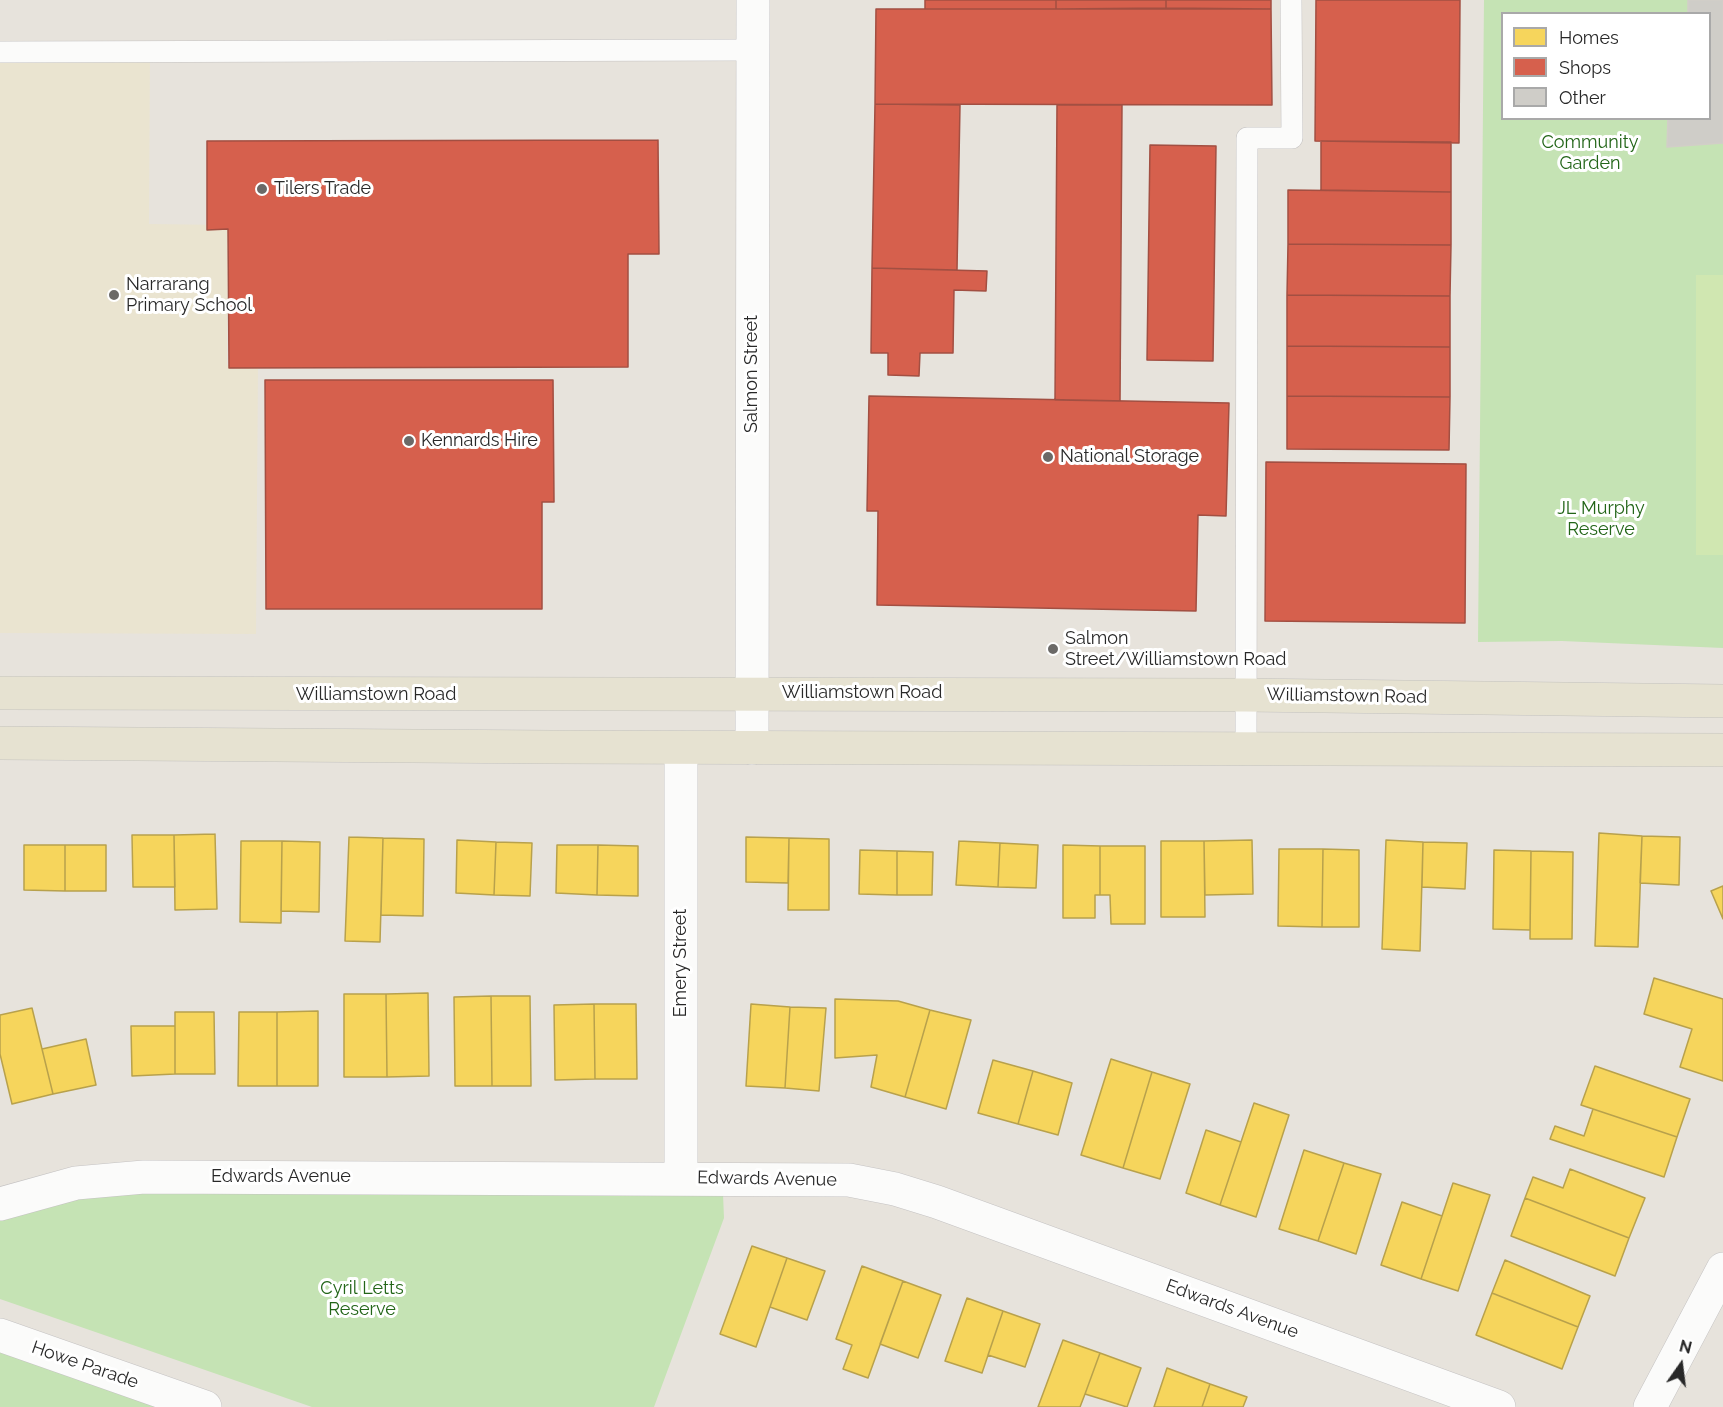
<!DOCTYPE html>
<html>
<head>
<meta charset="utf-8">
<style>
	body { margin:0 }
	#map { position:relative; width:1723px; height:1407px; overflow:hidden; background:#e7e3dc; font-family:Raleway,sans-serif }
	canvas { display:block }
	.legend { position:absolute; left:1501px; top:12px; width:210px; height:108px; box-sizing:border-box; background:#fff; border:2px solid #a9a9a9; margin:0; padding:8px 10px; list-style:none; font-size:18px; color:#282828 }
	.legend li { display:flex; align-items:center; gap:12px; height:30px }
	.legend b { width:30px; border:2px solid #a9a9a9 }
	.north { position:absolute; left:1651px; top:1335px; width:60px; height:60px; -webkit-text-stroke:4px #fff; paint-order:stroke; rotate:14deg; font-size:16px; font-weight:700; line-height:24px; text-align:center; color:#282828 }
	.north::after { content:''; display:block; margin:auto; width:21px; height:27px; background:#282828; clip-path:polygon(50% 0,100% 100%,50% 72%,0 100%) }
</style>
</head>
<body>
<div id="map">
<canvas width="1723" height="1407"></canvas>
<ul class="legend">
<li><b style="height:16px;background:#f6d55c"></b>Homes</li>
<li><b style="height:16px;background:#d6604d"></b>Shops</li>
<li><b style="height:16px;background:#cfcdc8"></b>Other</li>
</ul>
<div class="north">N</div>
</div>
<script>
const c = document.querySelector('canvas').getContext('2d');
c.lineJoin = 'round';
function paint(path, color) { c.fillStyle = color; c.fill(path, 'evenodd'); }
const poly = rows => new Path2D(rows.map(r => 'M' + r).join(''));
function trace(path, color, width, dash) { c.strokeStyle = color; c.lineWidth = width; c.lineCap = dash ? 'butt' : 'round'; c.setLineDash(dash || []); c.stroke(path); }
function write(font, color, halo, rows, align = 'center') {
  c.font = font + ' Raleway,sans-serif'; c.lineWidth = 6; c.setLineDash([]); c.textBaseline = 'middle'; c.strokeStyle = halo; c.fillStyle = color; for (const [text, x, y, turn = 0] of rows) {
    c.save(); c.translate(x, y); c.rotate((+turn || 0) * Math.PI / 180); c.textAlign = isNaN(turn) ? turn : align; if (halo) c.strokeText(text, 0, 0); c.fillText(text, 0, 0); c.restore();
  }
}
paint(poly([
	[0,47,150,47,149,224,228,225,227,365,258,365,256,634,0,633]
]), '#eae4d0');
paint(poly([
	[1484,0,1723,0,1723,648,1562,641,1478,642],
	[1502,14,1710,14,1710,118,1502,118],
	[150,1193,723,1194,724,1218,654,1407,312,1407,0,1299,0,1221,86,1196],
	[0,1348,161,1407,0,1407]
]), '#c5e3b4');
paint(poly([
	[1696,275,1723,275,1723,555,1696,555]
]), '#d0e7b1');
const homes = poly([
	[1599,833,1642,836,1638,947,1595,946,1599,833],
	[215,834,217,909,175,910,174,835,215,834],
	[132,835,174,835,175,887,133,887,132,835],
	[1642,836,1680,837,1679,885,1640,883,1642,836],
	[349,837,383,838,380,942,345,941,349,837],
	[746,837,789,838,788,883,746,882,746,837],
	[383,838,424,839,423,916,381,915,383,838],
	[789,838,829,839,829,910,788,910,789,838],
	[457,840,496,842,494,895,456,893,457,840],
	[1252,840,1253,894,1205,895,1204,841,1252,840],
	[1386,840,1423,842,1420,951,1382,949,1386,840],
	[241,841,282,841,281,923,240,922,241,841],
	[282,841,320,842,319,912,281,911,282,841],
	[959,841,1000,843,998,887,956,885,959,841],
	[1161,841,1204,841,1205,917,1161,917,1161,841],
	[496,842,532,843,530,896,494,895,496,842],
	[1423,842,1467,843,1465,889,1422,887,1423,842],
	[1000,843,1038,845,1036,888,998,887,1000,843],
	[24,845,65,845,65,891,24,890,24,845],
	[65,845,106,845,106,891,65,891,65,845],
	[557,845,598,845,597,895,556,893,557,845],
	[598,845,638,846,638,896,597,895,598,845],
	[1063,845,1100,846,1100,895,1095,895,1095,918,1063,918,1063,845],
	[1100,846,1145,846,1145,924,1111,924,1110,895,1100,895,1100,846],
	[1279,849,1323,849,1322,927,1278,926,1279,849],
	[1323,849,1359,850,1359,927,1322,927,1323,849],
	[860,850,897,851,897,895,859,894,860,850],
	[1494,850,1531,851,1530,930,1493,929,1494,850],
	[897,851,933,852,932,895,897,895,897,851],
	[1531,851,1573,852,1572,939,1530,939,1531,851],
	[1723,886,1723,919,1711,891,1723,886],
	[1654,978,1723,999,1723,1081,1680,1067,1692,1029,1644,1014,1654,978],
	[428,993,429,1076,387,1077,386,994,428,993],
	[344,994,386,994,387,1077,344,1077,344,994],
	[491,996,492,1086,455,1086,454,997,491,996],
	[491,996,530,996,531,1086,492,1086,491,996],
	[835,999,898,1001,930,1010,905,1097,871,1087,877,1055,835,1058,835,999],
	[594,1004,595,1079,555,1080,554,1005,594,1004],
	[594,1004,636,1004,637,1079,595,1079,594,1004],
	[751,1004,790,1007,785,1088,746,1086,751,1004],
	[790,1007,826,1008,819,1091,785,1088,790,1007],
	[32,1008,53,1094,12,1104,0,1054,0,1015,32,1008],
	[930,1010,971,1020,946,1109,905,1097,930,1010],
	[318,1011,318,1086,277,1086,277,1012,318,1011],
	[175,1012,214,1012,215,1074,175,1074,175,1012],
	[239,1012,277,1012,277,1086,238,1086,239,1012],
	[131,1026,175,1026,175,1074,132,1076,131,1026],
	[86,1039,96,1085,53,1094,42,1049,86,1039],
	[1111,1059,1152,1072,1123,1168,1081,1155,1111,1059],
	[993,1060,1033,1071,1018,1124,978,1113,993,1060],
	[1595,1066,1690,1099,1677,1137,1581,1105,1595,1066],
	[1033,1071,1072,1083,1058,1135,1018,1124,1033,1071],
	[1152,1072,1190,1084,1160,1179,1123,1168,1152,1072],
	[1254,1103,1289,1115,1256,1217,1220,1205,1254,1103],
	[1593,1109,1677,1137,1664,1177,1550,1139,1555,1126,1584,1136,1593,1109],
	[1206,1130,1241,1142,1220,1205,1186,1193,1206,1130],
	[1304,1150,1344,1163,1318,1241,1279,1229,1304,1150],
	[1344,1163,1381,1174,1356,1254,1318,1241,1344,1163],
	[1570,1169,1645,1198,1629,1238,1525,1198,1533,1177,1563,1188,1570,1169],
	[1453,1183,1490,1195,1458,1291,1421,1279,1453,1183],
	[1525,1198,1629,1238,1615,1276,1511,1236,1525,1198],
	[1402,1202,1442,1216,1421,1279,1381,1265,1402,1202],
	[752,1246,787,1258,756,1347,720,1334,752,1246],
	[787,1258,825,1271,807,1320,770,1307,787,1258],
	[1505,1260,1590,1296,1578,1327,1492,1293,1505,1260],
	[862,1266,903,1281,868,1378,843,1369,852,1345,836,1339,862,1266],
	[903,1281,941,1295,918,1358,880,1344,903,1281],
	[1492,1293,1578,1327,1562,1369,1476,1335,1492,1293],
	[967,1298,1003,1311,982,1373,945,1361,967,1298],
	[1003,1311,1040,1324,1025,1367,988,1355,1003,1311],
	[1063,1340,1100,1353,1085,1394,1080,1407,1038,1407,1063,1340],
	[1100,1353,1141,1368,1127,1407,1085,1394,1100,1353],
	[1167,1368,1210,1384,1202,1407,1154,1407,1167,1368],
	[1210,1384,1247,1397,1243,1407,1202,1407,1210,1384]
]);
paint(homes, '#f6d55c');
trace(homes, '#b8a14c', 1.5);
const shops = poly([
	[925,0,1056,0,1056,9,925,9,925,0],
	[1056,0,1166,0,1166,8,1056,9,1056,0],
	[1166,0,1271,0,1271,9,1166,8,1166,0],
	[1316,0,1460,0,1459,143,1315,141,1316,0],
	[876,9,1271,9,1272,105,875,104,876,9],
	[875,104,960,105,957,270,872,268,875,104],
	[1057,105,1122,105,1120,401,1055,400,1057,105],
	[658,140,659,254,628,254,628,367,229,368,228,229,207,230,207,141,658,140],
	[1321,141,1451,142,1451,192,1321,190,1321,141],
	[1150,145,1216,146,1213,361,1147,360,1150,145],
	[1288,190,1451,192,1451,245,1288,244,1288,190],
	[1288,244,1451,245,1450,296,1287,295,1288,244],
	[872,268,987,271,986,291,954,290,953,353,920,353,919,376,888,375,888,353,871,353,872,268],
	[1287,295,1450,296,1450,347,1287,346,1287,295],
	[1287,346,1450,347,1450,397,1287,396,1287,346],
	[265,380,553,380,554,502,542,502,542,609,266,609,265,380],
	[869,396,1229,403,1226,516,1198,515,1196,611,877,605,878,511,867,511,869,396],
	[1287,396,1450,397,1449,450,1287,449,1287,396],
	[1266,462,1466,464,1465,623,1265,621,1266,462]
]);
paint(shops, '#d6604d');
trace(shops, '#a24f42', 1.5);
const building = poly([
	[1688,0,1723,0,1723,143,1667,147,1668,118,1710,118,1710,14,1688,14,1688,0]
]);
paint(building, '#cfcdc8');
trace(building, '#d2cec8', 1.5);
const service = poly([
	[0,52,753,50],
	[1246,748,1247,138,1292,138,1291,0]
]);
const minor = poly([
	[681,1178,681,748],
	[0,1204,76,1183,144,1177,849,1180,895,1189,937,1202,1499,1407],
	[0,1335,205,1407],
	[1650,1407,1723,1269]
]);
const tertiary = poly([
	[752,748,753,0]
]);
const primary = poly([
	[0,693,1245,695,1723,701],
	[0,743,551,747,1723,750]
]);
trace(service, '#c4c2c2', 22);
trace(minor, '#c4c2c2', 34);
trace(tertiary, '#c4c2c2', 34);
trace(primary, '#c3c2bf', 34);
trace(service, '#fbfbfa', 21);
trace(minor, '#fbfbfa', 33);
trace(tertiary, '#fbfbfa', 33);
trace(primary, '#e6e2d1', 33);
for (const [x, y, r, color] of [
	[262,189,6,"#6b6967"],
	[114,295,6,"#6b6967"],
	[409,441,6,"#6b6967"],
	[1048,457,6,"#6b6967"],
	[1053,649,6,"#6b6967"]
]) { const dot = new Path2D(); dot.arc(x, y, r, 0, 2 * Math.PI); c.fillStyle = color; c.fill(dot); trace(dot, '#fff', 2); }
write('18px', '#226517', '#fff', [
	["Community",1590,143],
	["Garden",1590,164],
	["JL Murphy",1601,509],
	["Reserve",1601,530],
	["Cyril Letts",362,1289],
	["Reserve",362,1310]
]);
write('18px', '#282828', '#fff', [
	["Tilers Trade",274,189],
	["Narrarang",126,285],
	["Primary School",126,306],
	["Kennards Hire",421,441],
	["National Storage",1060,457],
	["Salmon",1065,639],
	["Street/Williamstown Road",1065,660]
], 'left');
write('18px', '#282828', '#fff', [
	["Salmon Street",752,374,-90],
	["Williamstown Road",862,693],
	["Williamstown Road",376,695],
	["Williamstown Road",1347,696,1],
	["Emery Street",681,963,-90],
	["Edwards Avenue",281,1177],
	["Edwards Avenue",767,1179,1],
	["Edwards Avenue",1232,1309,20],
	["Howe Parade",85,1365,19]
]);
</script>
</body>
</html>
